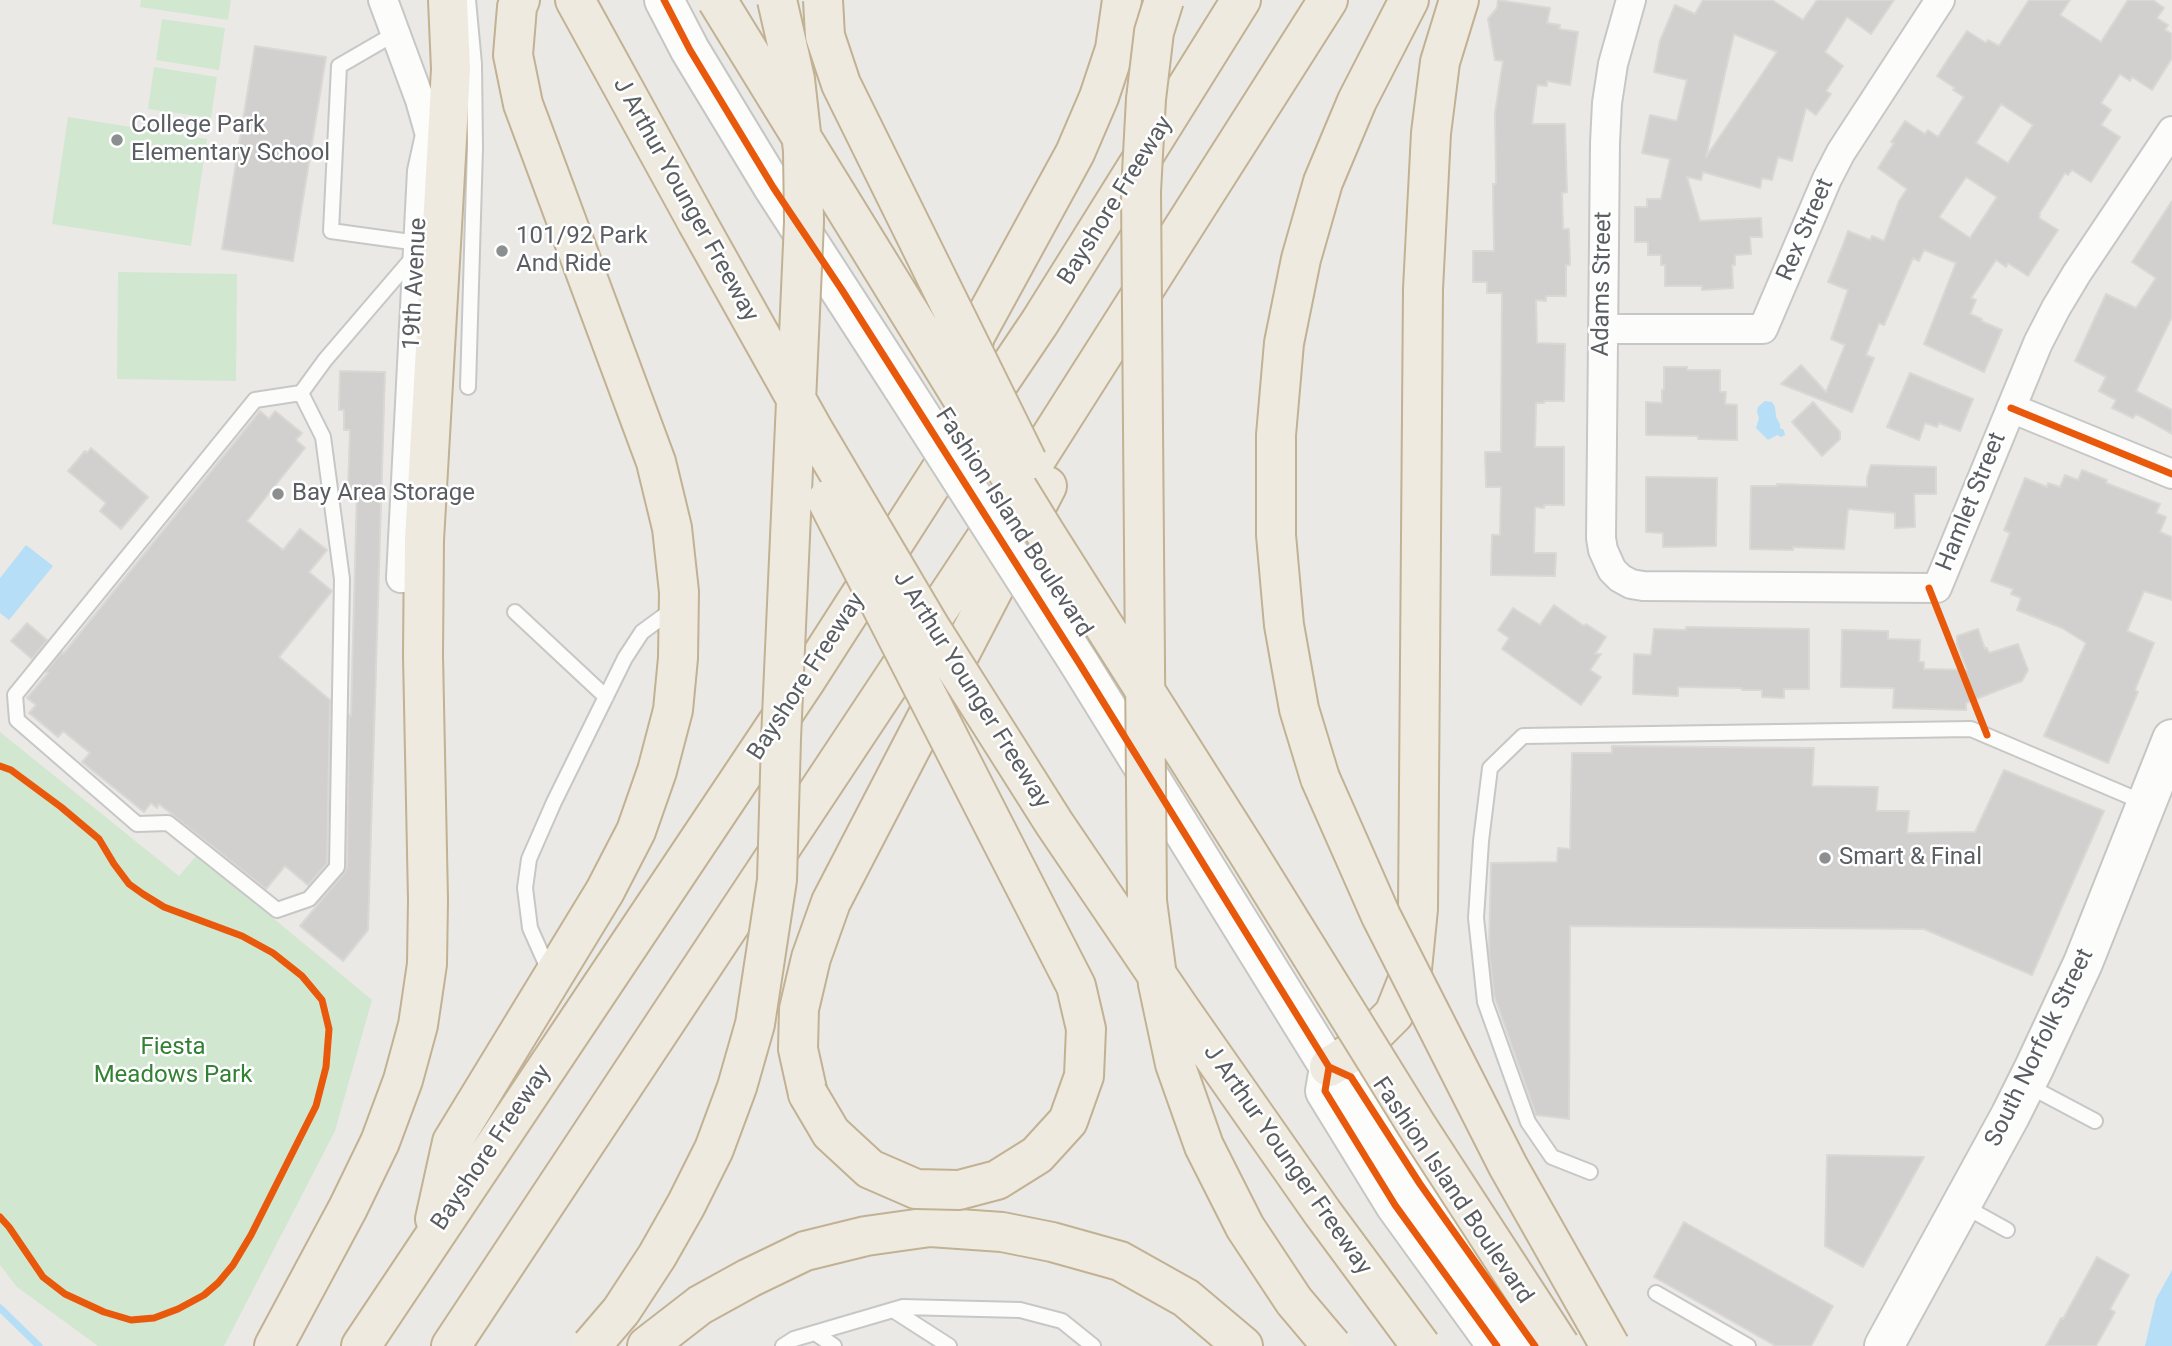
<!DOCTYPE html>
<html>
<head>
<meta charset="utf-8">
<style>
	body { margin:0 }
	canvas { display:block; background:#eae9e5 }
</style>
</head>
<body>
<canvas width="2172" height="1346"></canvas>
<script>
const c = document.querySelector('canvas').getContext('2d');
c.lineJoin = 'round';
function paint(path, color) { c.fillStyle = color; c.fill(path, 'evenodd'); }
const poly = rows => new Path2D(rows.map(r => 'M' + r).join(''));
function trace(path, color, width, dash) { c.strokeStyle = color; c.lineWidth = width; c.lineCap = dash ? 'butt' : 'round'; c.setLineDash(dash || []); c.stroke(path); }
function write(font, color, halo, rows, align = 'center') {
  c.font = font + ' Roboto,sans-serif'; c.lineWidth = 5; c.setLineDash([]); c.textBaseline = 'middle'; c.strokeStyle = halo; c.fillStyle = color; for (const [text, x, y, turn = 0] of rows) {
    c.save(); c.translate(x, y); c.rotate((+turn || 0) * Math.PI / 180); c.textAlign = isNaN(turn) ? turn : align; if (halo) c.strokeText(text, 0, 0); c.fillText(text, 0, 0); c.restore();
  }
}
paint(poly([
	[141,0,231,0,228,20,140,7],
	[162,19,225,28,219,70,156,60],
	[154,67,217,77,211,118,148,109],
	[68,117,207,139,191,246,52,224],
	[118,272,237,274,236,381,117,379],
	[0,732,179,876,197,855,372,1000,335,1131,224,1346,98,1346,17,1287,0,1265]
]), '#d2e7d0');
paint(poly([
	[1765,401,1772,402,1775,407,1776,417,1780,424,1780,428,1784,430,1785,435,1781,437,1777,435,1768,440,1756,428,1759,418,1757,412,1758,407],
	[26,545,53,566,9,620,0,613,0,578],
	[2172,1270,2172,1346,2145,1346,2156,1299]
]), '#b6def7');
trace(poly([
	[0,1308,39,1346]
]), '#b6def7', 7);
const building = poly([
	[1498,0,1550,8,1547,23,1560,25,1559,29,1578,32,1570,85,1547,81,1547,86,1537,85,1532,124,1565,124,1567,192,1562,193,1563,229,1569,229,1570,265,1566,265,1566,296,1546,296,1546,301,1536,300,1537,343,1565,344,1564,401,1544,401,1544,403,1536,403,1535,447,1564,447,1564,505,1544,505,1544,508,1535,507,1534,553,1556,553,1555,576,1491,575,1492,535,1500,535,1501,487,1486,487,1485,452,1501,452,1502,293,1487,293,1487,282,1473,282,1473,251,1494,251,1493,184,1496,184,1495,113,1503,61,1495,60,1488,19,1497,8,1498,0],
	[1703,0,1772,0,1803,20,1817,0,1894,0,1871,34,1847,17,1825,52,1843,66,1826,91,1831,94,1816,115,1806,108,1792,161,1778,157,1772,180,1762,178,1760,188,1703,172,1701,180,1687,177,1700,221,1761,218,1762,237,1750,237,1751,254,1735,255,1735,265,1732,265,1733,288,1702,290,1702,286,1665,286,1665,265,1661,265,1661,255,1648,255,1648,242,1635,242,1635,207,1647,207,1647,199,1661,199,1670,159,1642,153,1650,115,1677,121,1687,80,1654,72,1660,41,1675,5,1695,14,1703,0],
	[1734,34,1777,52,1706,157,1734,34],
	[2029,0,2070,0,2060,15,2101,42,2128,0,2153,0,2164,8,2157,18,2168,25,2165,30,2172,34,2172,58,2152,90,2132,77,2130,81,2120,74,2101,103,2111,110,2101,125,2120,137,2091,182,2072,170,2068,175,2065,173,2039,214,2040,215,2039,218,2058,230,2028,276,2008,263,2006,267,1996,260,1971,298,1976,300,1970,314,1982,319,1981,321,2002,330,1984,372,1924,344,1956,263,1924,250,1919,261,1913,258,1884,325,1879,323,1866,355,1874,358,1852,412,1781,384,1801,365,1826,392,1845,345,1831,339,1848,290,1828,282,1843,245,1848,231,1870,240,1872,236,1884,241,1899,201,1907,189,1878,168,1894,143,1891,142,1905,121,1925,134,1928,130,1938,137,1964,97,1953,90,1955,88,1937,76,1950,56,1967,31,1986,43,1988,40,1999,46,2029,0],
	[2001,104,2033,125,2008,163,1976,143,2001,104],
	[1966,177,1997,197,1970,238,1939,217,1966,177],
	[255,46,326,57,293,261,222,249,255,46],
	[2172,201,2172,317,2136,391,2172,410,2172,434,2136,414,2133,418,2112,408,2116,400,2099,391,2106,377,2075,361,2106,294,2136,308,2156,278,2132,262,2172,201],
	[1664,367,1687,367,1687,370,1720,370,1720,392,1726,392,1725,404,1737,405,1737,440,1698,439,1698,436,1646,435,1646,402,1662,403,1662,390,1664,390,1664,367],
	[340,371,385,372,368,930,343,961,300,926,344,873,347,867,349,715,351,716,357,489,348,489,350,430,344,430,344,410,339,410,340,371],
	[1910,373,1973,399,1960,431,1939,423,1937,427,1925,423,1919,440,1887,427,1910,373],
	[1813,402,1840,432,1840,439,1822,456,1792,422,1813,402],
	[260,411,269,419,275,411,302,433,296,440,305,448,247,521,283,550,300,529,327,550,309,572,332,591,279,657,330,700,327,863,308,885,285,866,266,889,159,804,157,808,151,803,144,812,82,762,90,753,63,731,58,737,29,713,36,705,27,698,48,673,46,672,62,652,63,654,260,411],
	[91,448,148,497,121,529,100,511,106,503,68,471,85,451,87,453,91,448],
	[1871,465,1936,467,1936,494,1914,494,1915,527,1895,528,1895,513,1848,509,1844,549,1793,547,1793,550,1750,549,1751,486,1777,486,1777,484,1867,487,1867,478,1871,465],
	[2082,470,2107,480,2106,483,2160,504,2156,513,2166,517,2160,532,2172,537,2172,600,2144,591,2127,631,2154,643,2135,690,2138,692,2108,763,2044,736,2086,643,2062,628,2017,610,2021,598,2011,594,2013,589,1991,581,2010,533,2004,530,2025,478,2047,487,2048,483,2060,487,2065,475,2078,480,2082,470],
	[1646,477,1717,478,1716,546,1663,547,1663,533,1646,532,1646,477],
	[1554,605,1584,626,1586,624,1606,637,1595,654,1601,654,1590,670,1601,677,1581,705,1502,649,1509,638,1498,630,1513,608,1540,625,1554,605],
	[27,623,47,640,32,659,11,641,27,623],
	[1686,627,1809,629,1809,689,1784,689,1784,698,1762,697,1762,690,1742,690,1742,688,1678,687,1678,696,1633,694,1634,654,1651,655,1654,629,1686,630,1686,627],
	[1978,629,1985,649,1987,648,1989,653,2018,644,2028,670,2022,681,1966,703,1966,710,1893,708,1894,688,1841,687,1842,630,1888,631,1888,639,1920,640,1919,662,1924,662,1924,669,1967,670,1957,644,1957,636,1978,629],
	[1612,746,1814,748,1812,786,1878,787,1876,811,1909,811,1907,833,1975,832,2004,770,2104,811,2032,975,1924,929,1570,926,1569,1119,1536,1115,1494,995,1489,952,1491,863,1557,862,1558,848,1570,849,1572,753,1612,753,1612,746],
	[1827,1155,1924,1157,1863,1267,1825,1246,1827,1155],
	[1684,1222,1833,1306,1811,1346,1776,1346,1654,1277,1684,1222],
	[2097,1257,2129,1275,2110,1309,2115,1312,2096,1346,2046,1346,2061,1318,2063,1319,2097,1257]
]);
paint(building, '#d1d0ce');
trace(building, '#dad8d4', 2);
const lane = poly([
	[468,0,474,64,475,148,468,387],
	[396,33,339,66,331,231,418,243],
	[301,393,255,400,15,695,17,720,137,824,168,823,277,910,309,899,337,867,342,579,323,437,301,393,325,360,415,255],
	[515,612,606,697],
	[550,973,530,928,525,888,529,859,554,802,625,658,642,632,672,610],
	[2027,1085,2095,1121],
	[1590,1172,1552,1157,1528,1122,1485,1002,1476,918,1481,841,1490,768,1523,736,1971,729,2145,803],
	[1962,1205,2007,1230],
	[1656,1293,1748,1346],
	[893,1310,949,1346],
	[815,1333,834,1346],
	[783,1346,794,1339,903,1307,1020,1310,1062,1321,1093,1346]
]);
const street = poly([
	[383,0,420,100,430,135,422,171,401,578],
	[1631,0,1613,64,1607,103,1605,143,1601,538,1603,550,1612,570,1620,578,1631,584,1643,586,1937,588,2038,343,2056,308,2077,273,2172,131],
	[1603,329,1763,329,1827,179,1841,152,1940,0],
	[2011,408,2172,474]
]);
const secondary = poly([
	[664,0,690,50,773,187,903,388],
	[1079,663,1329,1067,1351,1077,1420,1184,1535,1346],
	[1329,1067,1325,1091,1395,1205,1497,1346],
	[1884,1346,2010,1116,2034,1068,2083,963,2172,739]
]);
const highway = poly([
	[575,0,697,222],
	[967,373,975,336,1075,153,1099,97,1115,49,1122,0],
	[1320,778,1299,709,1284,625,1276,535,1276,435,1284,343,1301,259,1323,182,1357,101,1409,0],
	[1329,1067,1364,1044,1394,1014,1412,969,1418,909,1423,289,1431,133,1440,62,1459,0],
	[808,1094,798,1049,799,1009,811,958,831,902,1047,486],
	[435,1219,452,1142,605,891,636,831,657,771,673,710,678,658,679,592,672,528,656,462,523,104,513,55,517,7,520,0],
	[274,1346,348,1208,380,1142,403,1080,418,1025,427,964,428,900,423,655,424,540,451,69,448,0],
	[361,1346,806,680,949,457,1040,322,1241,0],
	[451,1346,990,532,1328,0],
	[647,1346,700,1305,749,1278,805,1251,866,1236,930,1227,1002,1232,1052,1242,1120,1261,1186,1298,1243,1346]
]);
trace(lane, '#c7c7c7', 18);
trace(street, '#c7c7c7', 32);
trace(secondary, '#c6c6c5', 42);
trace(highway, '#c2b192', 42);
trace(lane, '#fcfcfb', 14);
trace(street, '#fcfcfb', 28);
trace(secondary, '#fcfcfb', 38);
trace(highway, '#eeeae0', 38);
const secondaryBridge = poly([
	[903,388,1079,663]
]);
const highwayBridge = poly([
	[717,0,1047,536,1246,850,1417,1126,1560,1346],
	[823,0,825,36,841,84,1027,461],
	[1164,0,1154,32,1146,99,1141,191,1147,901,1158,984,1175,1064,1204,1146,1245,1227,1294,1301,1332,1346],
	[697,222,814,431,930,627,1054,823,1178,1006,1322,1212,1421,1346],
	[1320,778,1381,916,1508,1166,1610,1346],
	[808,1094,831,1133,870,1169,916,1189,959,1190,997,1180,1037,1155,1068,1121,1084,1076,1086,1029,1076,986,827,500],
	[591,1346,621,1311,657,1256,686,1205,714,1149,737,1087,755,1024,777,880,781,739,804,222,803,151,795,79,777,0]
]);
trace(secondaryBridge, '#c6c6c5', 42, []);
trace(highwayBridge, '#c2b192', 42, []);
trace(secondaryBridge, '#fcfcfb', 38);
trace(highwayBridge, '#eeeae0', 38);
trace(poly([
	[664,0,690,50,773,187,842,290,1079,663,1329,1067,1351,1077,1420,1184,1535,1346],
	[2011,408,2172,474],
	[1929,588,1987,735],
	[0,766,11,770,61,807,99,839,114,864,129,884,143,894,164,907,242,936,273,953,302,976,322,1000,329,1029,326,1067,316,1106,251,1235,233,1265,218,1283,204,1295,178,1309,154,1318,131,1320,104,1312,65,1294,43,1277,9,1227,0,1217],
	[1329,1067,1325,1091,1395,1205,1497,1346]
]), '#e8590c', 7);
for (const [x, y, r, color] of [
	[117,140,7,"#8c8f90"],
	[502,251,7,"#8c8f90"],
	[278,494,7,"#8c8f90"],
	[1825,858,7,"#8c8f90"]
]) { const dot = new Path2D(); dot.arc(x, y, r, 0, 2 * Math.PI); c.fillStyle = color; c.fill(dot); trace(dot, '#fff', 2.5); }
write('24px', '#5a5e63', '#fff', [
	["College Park",131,126],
	["Elementary School",131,154],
	["101/92 Park",516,237],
	["And Ride",516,265],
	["Bay Area Storage",292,494],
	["Smart & Final",1839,858]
], 'left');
write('24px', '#5a5e63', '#fff', [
	["J Arthur Younger Freeway",685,200,61],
	["Bayshore Freeway",1116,201,-58],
	["Rex Street",1806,230,-67],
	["19th Avenue",416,284,-87],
	["Adams Street",1603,284,-89],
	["Hamlet Street",1972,502,-68],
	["Fashion Island Boulevard",1013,523,57],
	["Bayshore Freeway",807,677,-57],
	["J Arthur Younger Freeway",971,690,58],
	["South Norfolk Street",2040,1048,-64],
	["Bayshore Freeway",492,1148,-56],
	["J Arthur Younger Freeway",1287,1160,55],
	["Fashion Island Boulevard",1452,1191,56]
]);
write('24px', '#338134', '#fff', [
	["Fiesta",173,1048],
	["Meadows Park",173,1076]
]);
</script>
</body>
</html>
